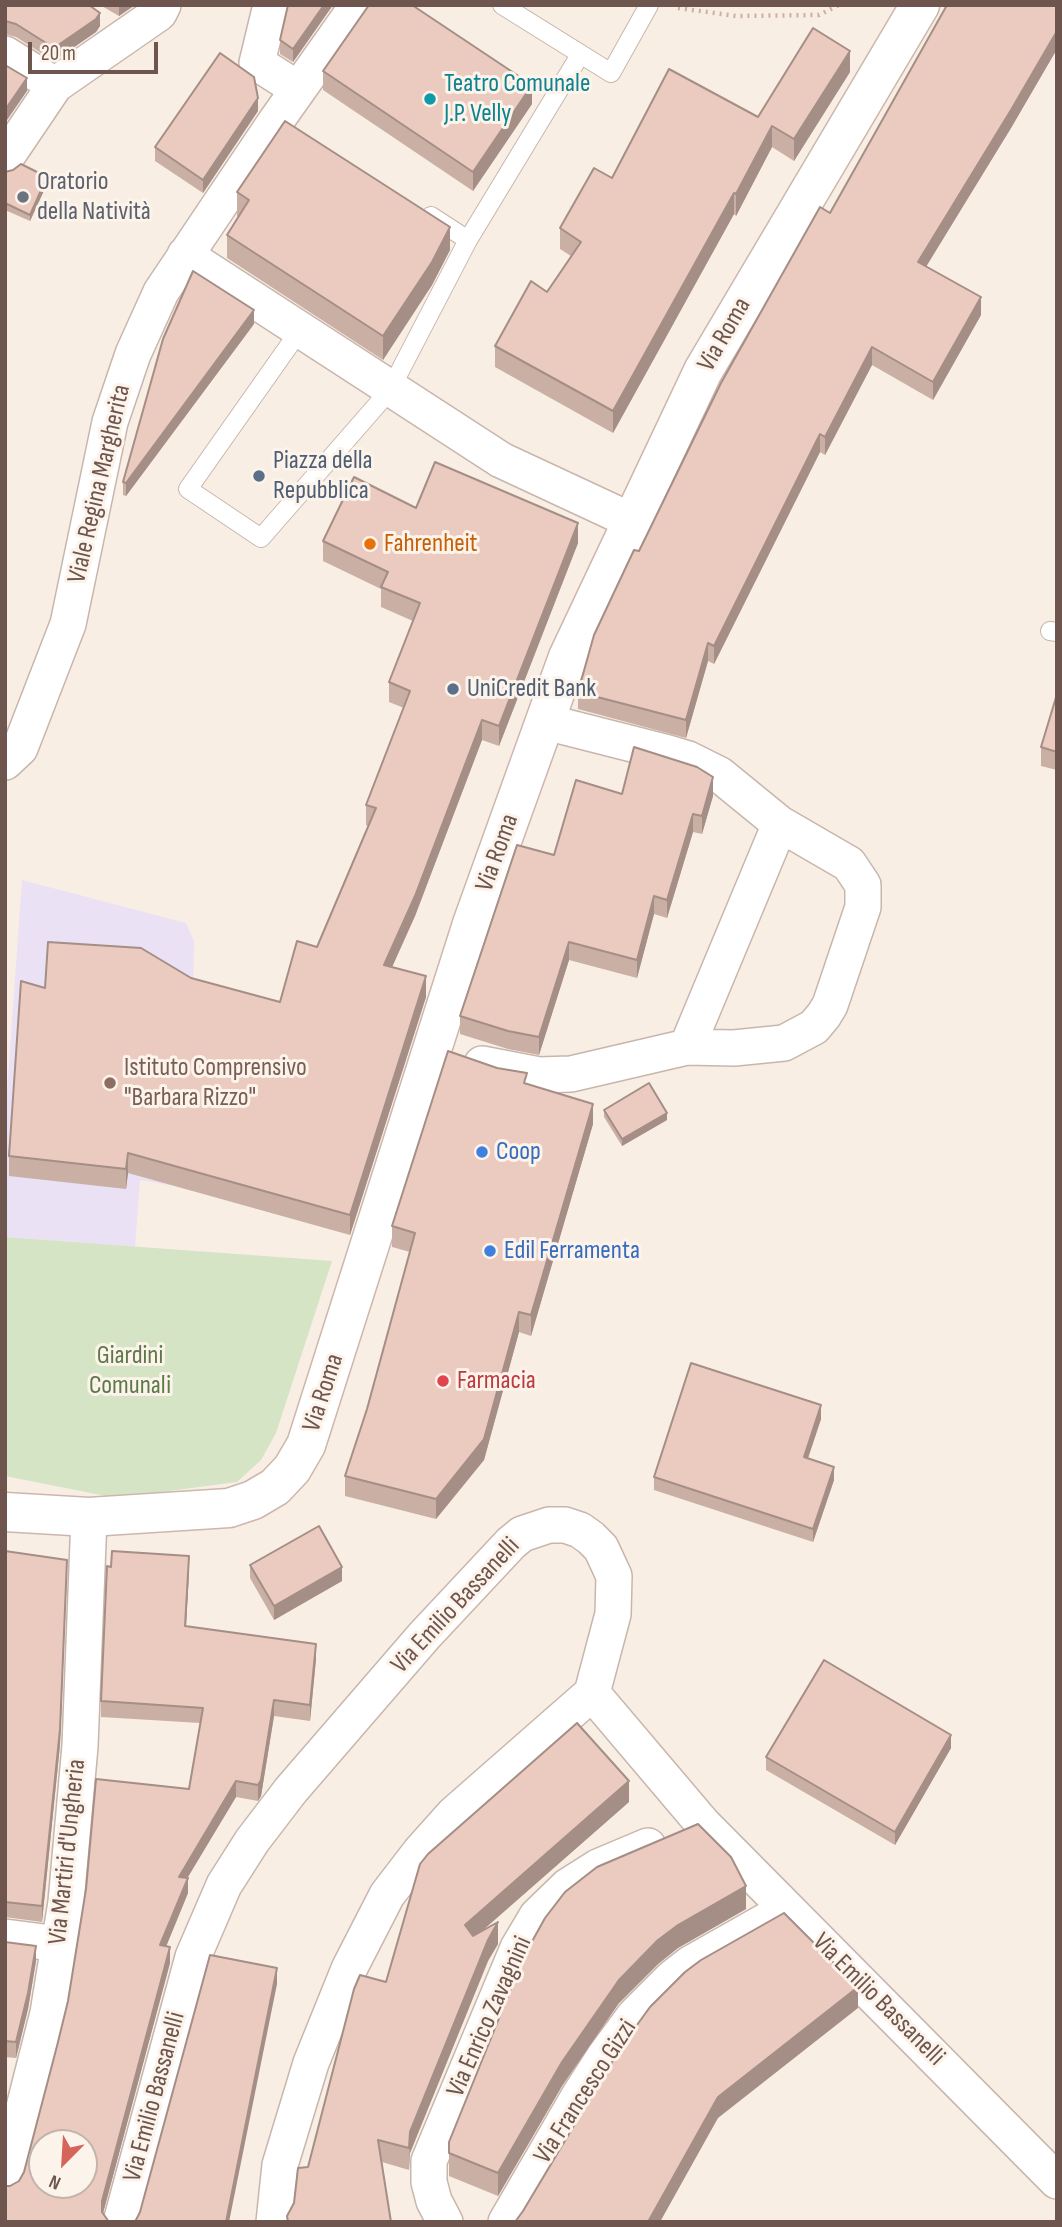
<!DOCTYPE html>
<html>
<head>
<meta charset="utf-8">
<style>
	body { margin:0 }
	#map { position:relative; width:1062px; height:2227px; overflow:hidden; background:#f9eee4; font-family:"Sofia Sans Condensed",sans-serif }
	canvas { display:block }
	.frame { position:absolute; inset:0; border:7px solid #6e554d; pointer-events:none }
	.north { position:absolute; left:28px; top:2129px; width:70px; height:70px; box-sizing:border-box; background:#fcf3ea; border:2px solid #c3b4ab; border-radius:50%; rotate:204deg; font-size:19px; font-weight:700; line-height:28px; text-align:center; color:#6e554d }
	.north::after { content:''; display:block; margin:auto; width:24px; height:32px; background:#d46558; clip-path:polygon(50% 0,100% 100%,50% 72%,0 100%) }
	.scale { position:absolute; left:28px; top:42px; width:130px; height:32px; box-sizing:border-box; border:4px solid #6e554d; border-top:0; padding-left:9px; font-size:21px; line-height:24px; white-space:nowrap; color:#6e554d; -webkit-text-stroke:5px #fcf3ea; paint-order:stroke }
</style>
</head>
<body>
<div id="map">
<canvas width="1062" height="2227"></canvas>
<div class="frame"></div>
<div class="north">N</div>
<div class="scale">20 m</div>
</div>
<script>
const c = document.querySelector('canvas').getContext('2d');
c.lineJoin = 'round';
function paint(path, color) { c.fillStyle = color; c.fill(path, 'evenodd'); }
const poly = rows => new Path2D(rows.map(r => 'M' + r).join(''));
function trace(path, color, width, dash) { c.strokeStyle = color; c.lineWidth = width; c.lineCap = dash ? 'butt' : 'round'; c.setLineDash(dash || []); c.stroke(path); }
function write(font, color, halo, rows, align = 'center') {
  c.font = font + ' "Sofia Sans Condensed",sans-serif'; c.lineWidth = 6; c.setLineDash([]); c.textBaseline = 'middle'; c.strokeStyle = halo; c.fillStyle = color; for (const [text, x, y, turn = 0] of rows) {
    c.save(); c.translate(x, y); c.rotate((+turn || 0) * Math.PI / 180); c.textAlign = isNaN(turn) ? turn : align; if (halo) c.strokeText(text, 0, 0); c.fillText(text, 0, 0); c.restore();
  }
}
paint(poly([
	[22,880,186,923,194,941,192,1045,227,1046,175,1186,140,1180,135,1247,5,1237,5,1120]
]), '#ebe1f5');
paint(poly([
	[5,1237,332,1261,276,1433,261,1460,237,1482,116,1498,5,1476]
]), '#d5e4c5');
const lane = poly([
	[502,5,611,73,649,5],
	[468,240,580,55],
	[300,330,188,489,261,538,390,390,468,240,431,216],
	[1050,631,1057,632]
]);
const street = poly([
	[271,5,257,63,298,89],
	[5,54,55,85],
	[5,159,55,85,159,13,163,5],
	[185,255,501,460,632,521],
	[5,762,20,748,68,624,110,422,133,354,161,292,276,121,358,5],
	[687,1047,780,824],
	[482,1064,539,1075,571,1074,687,1047,734,1048,784,1043,814,1027,824,1015,830,1005,863,907,863,885,849,864,780,824,720,775,688,759,668,753,546,722],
	[5,1937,59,1944],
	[5,2182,48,2013,66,1902,80,1746,89,1517],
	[121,2222,193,1957,224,1885,252,1841,291,1790,424,1636,511,1543,522,1534,549,1525,565,1525,580,1530,591,1538,601,1548,614,1576,613,1614,592,1693,703,1824,1057,2181],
	[274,2222,280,2165,311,2063,349,1969,387,1895,420,1852,454,1814,592,1693],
	[445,2222,434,2201,429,2182,429,2161,518,1948,537,1916,568,1886,598,1867,648,1846],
	[506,2222,579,2096,604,2057,635,2015,672,1978,690,1964,787,1909]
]);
const secondary = poly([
	[5,1512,89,1517,229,1508,253,1500,275,1487,292,1469,306,1445,472,924,568,657,703,371,920,5]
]);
trace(lane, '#c8b6ac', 20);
trace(street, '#c8b6ac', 38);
trace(secondary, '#cdb7ad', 41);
trace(poly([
	[678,8,736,16,819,15,839,5]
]), '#cfafa3', 4.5, [2, 5]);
trace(lane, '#fff', 18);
trace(street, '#fff', 35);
trace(secondary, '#fff', 38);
paint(poly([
	[5,5,100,26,96,32,54,61,16,37,5,34],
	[100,5,135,5,119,16],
	[288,5,333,5,293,62,280,54,280,40],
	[1057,5,1057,49,1011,128,926,266,981,315,933,400,872,365,825,455,820,452,714,664,708,661,686,738,578,709,578,692,639,551,830,213],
	[323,71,532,104,473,191,323,90],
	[850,72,794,161,772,147,736,216,734,214,613,433,495,367,495,346,547,292,571,256,560,249,560,228,612,178,758,117],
	[258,111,203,193,155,161,155,147],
	[5,172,47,184,30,221,5,210],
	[237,192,450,250,432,285,383,360,227,258,227,235,238,217,237,216],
	[254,324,126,496,123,495,123,482],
	[1057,331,1057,356,1055,356,1055,337],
	[416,508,578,543,499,746,482,740,415,916,392,967,426,997,350,1235,128,1173,126,1189,9,1176,9,1156,45,988,191,978,280,1002,317,947,368,826,366,825,366,805,404,708,389,702,389,682,413,621,381,607,381,589,323,561,323,541],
	[1057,694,1057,770,1041,766,1041,747],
	[622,794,713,796,702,834,693,832,667,918,654,914,637,978,569,960,539,1055,508,1049,460,1034,460,1016,554,855],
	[527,1084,593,1124,531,1336,519,1332,484,1460,436,1519,345,1496,345,1476,367,1409,410,1252,392,1247,392,1226],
	[604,1110,667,1120,622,1146,604,1117],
	[821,1419,808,1458,834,1480,813,1542,654,1490,654,1477],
	[5,1551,67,1576,60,1745,42,1922,5,1917],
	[250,1565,342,1581,274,1620,250,1578],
	[189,1572,186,1627,316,1659,310,1721,274,1716,261,1796,258,1801,236,1797,187,1878,188,1893,166,1947,170,1963,103,2213,107,2221,10,2186,19,2181,24,2172,189,1789,200,1723,101,1717,101,1701],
	[951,1748,895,1845,766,1770,766,1757],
	[629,1802,481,1931,498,1944,488,1961,410,2153,409,2170,382,2162,391,2222,287,2222,287,2216,294,2203,386,1982],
	[746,1909,678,1948,658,1964,619,2003,562,2086,498,2196,449,2176,449,2142,525,1954],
	[5,1942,36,1961,28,2009,16,2058,5,2057]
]), '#caafa4');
paint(poly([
	[119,5,135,5,119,16],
	[324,5,333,5,293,62,293,49],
	[100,13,100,26,96,32,54,61,54,48],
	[1057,31,1057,49,1011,128,918,280,918,262],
	[850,51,850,72,794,161,794,139],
	[27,78,27,91,5,123,5,110],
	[532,85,532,104,473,191,473,172],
	[258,98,258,111,203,193,203,180],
	[772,126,772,147,736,216,736,194],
	[47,177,47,184,30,221,30,215],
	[734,193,734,214,613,433,613,411],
	[450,227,450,250,432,285,383,360,383,336],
	[981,297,981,315,933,400,933,382],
	[254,310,254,324,126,496,126,483],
	[872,347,872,365,825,455,825,437],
	[820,434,820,452,714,664,714,646],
	[578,523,578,543,499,746,499,726],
	[708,643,708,661,686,738,686,720],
	[482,720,482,740,415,916,384,985,384,965],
	[713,777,713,796,702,834,702,816],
	[693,814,693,832,667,918,667,900],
	[654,896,654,914,637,978,637,960],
	[569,942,569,960,539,1055,539,1037],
	[426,976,426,997,350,1235,350,1215],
	[593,1104,593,1124,531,1336,531,1315],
	[667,1113,667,1120,622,1146,622,1139],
	[128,1153,128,1173,126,1189,126,1169],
	[519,1312,519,1332,484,1460,436,1519,436,1499],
	[821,1405,821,1419,804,1470,804,1457],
	[834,1467,834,1480,813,1542,813,1529],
	[189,1556,189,1572,185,1642,185,1626],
	[67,1560,60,1745,42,1922,42,1906],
	[342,1567,342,1581,274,1620,274,1606],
	[316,1644,316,1659,310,1721,310,1705],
	[274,1700,274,1716,261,1796,258,1801,258,1785],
	[951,1735,951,1748,895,1845,895,1832],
	[236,1781,236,1797,179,1892,179,1877],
	[629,1781,629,1802,465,1946,465,1925],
	[188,1878,188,1893,160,1961,160,1945],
	[746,1886,746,1909,678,1948,658,1964,619,2003,562,2086,498,2196,498,2173,562,2062,619,1980,658,1940,678,1925],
	[498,1922,498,1944,488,1961,410,2153,409,2170,410,2132,488,1940],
	[36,1946,36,1961,28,2009,16,2058,16,2042],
	[170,1947,170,1963,102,2217,102,2201],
	[277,1968,277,1984,229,2222,226,2222],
	[858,1987,858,2008,718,2118,660,2222,648,2222,718,2097]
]), '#a48e86');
const building = poly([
	[5,5,89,5,100,13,96,19,54,48,16,24,5,21,5,5],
	[288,5,324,5,293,49,280,40,288,5],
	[369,5,412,5,532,85,473,172,323,71,369,5],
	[947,5,1057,5,1057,31,1011,110,918,262,981,297,933,382,872,347,825,437,820,434,714,646,708,643,686,720,578,692,594,635,634,550,639,551,721,383,820,207,830,213,947,5],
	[813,28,850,51,794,139,772,126,736,194,734,193,613,411,495,346,531,281,547,292,581,242,560,228,594,168,612,178,669,69,758,117,813,28],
	[220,53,254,77,258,98,203,180,155,147,220,53],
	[5,65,27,78,5,110,5,65],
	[285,121,450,227,432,262,383,336,227,235,249,200,237,192,285,121],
	[21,164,47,177,30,215,5,203,5,172,13,170,21,164],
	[193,271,254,310,126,483,123,482,163,339,193,271],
	[435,462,578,523,499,726,482,720,415,896,384,965,426,976,350,1215,128,1153,126,1169,9,1156,21,981,45,988,48,942,141,948,191,978,280,1002,297,941,317,947,376,808,366,805,410,691,389,682,420,603,381,587,388,572,323,541,354,477,416,508,435,462],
	[1057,694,1057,752,1041,747,1057,694],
	[634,747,697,767,713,777,702,816,693,814,667,900,654,896,637,960,569,942,539,1037,508,1031,460,1016,517,845,554,855,576,780,622,794,634,747],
	[448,1051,497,1068,527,1073,524,1083,593,1104,531,1315,519,1312,484,1439,436,1499,345,1476,367,1409,415,1233,392,1226,448,1051],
	[649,1083,667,1113,622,1139,604,1110,649,1083],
	[691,1363,821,1405,804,1457,834,1467,813,1529,654,1477,691,1363],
	[319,1526,342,1567,274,1606,250,1565,319,1526],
	[5,1551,67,1560,60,1729,42,1906,5,1902,5,1551],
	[112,1551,189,1556,185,1626,316,1644,310,1705,274,1700,261,1780,258,1785,236,1781,179,1877,188,1878,160,1945,170,1947,102,2201,102,2212,109,2222,5,2222,5,2186,10,2186,19,2181,24,2172,57,2046,68,2001,86,1889,96,1779,189,1789,203,1708,101,1701,107,1566,111,1567,112,1551],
	[42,2143,84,2143,84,2185,42,2185,42,2143],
	[824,1660,951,1735,895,1832,766,1757,824,1660],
	[577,1723,629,1781,465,1925,473,1936,498,1922,488,1940,410,2132,409,2148,378,2140,391,2222,288,2222,287,2216,294,2203,298,2168,308,2167,354,1989,360,1975,386,1982,420,1864,428,1854,577,1723],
	[698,1824,731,1857,746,1886,678,1925,658,1940,619,1980,562,2062,498,2173,449,2153,449,2142,525,1954,545,1918,565,1892,597,1867,698,1824],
	[784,1913,858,1987,718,2097,648,2222,515,2222,523,2211,621,2047,650,2007,685,1972,701,1960,784,1913],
	[5,1942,36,1946,28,1993,16,2042,5,2041,5,1942],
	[210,1955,277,1968,226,2222,133,2222,136,2220,140,2212,210,1955]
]);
paint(building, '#ebcbbf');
trace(building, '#a48e86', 2);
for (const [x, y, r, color] of [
	[430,99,7,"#0f9aa8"],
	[23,197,7,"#6b7280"],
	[259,476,7,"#5c6f8a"],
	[370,544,7,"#e8710a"],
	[453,689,7,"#5c6f8a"],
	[110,1083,7,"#8d6e63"],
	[482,1152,7,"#3f7fe0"],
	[490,1251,7,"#3f7fe0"],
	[443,1381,7,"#e0444e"]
]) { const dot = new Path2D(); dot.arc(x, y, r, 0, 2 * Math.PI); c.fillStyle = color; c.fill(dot); trace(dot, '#fcf3ea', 2.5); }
write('26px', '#0d838f', '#fcf3ea', [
	["Teatro Comunale",444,84],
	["J.P. Velly",444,114]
], 'left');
write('26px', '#5b616d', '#fcf3ea', [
	["Oratorio",37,182],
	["della Natività",37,212]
], 'left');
write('26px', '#6e554d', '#fcf3ea', [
	["Via Roma",725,335,-60],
	["Viale Regina Margherita",100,484,-77],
	["Via Roma",498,853,-70],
	["Via Roma",324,1393,-72],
	["Via Emilio Bassanelli",456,1606,-47],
	["Via Martiri d'Ungheria",68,1852,-84],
	["Via Emilio Bassanelli",878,2000,45],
	["Via Enrico Zavagnini",490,2017,-66],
	["Via Francesco Gizzi",586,2092,-57],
	["Via Emilio Bassanelli",155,2097,-75]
]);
write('26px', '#4e5e75', '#fcf3ea', [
	["Piazza della",273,461],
	["Repubblica",273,491],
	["UniCredit Bank",467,689]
], 'left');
write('26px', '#c56008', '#fcf3ea', [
	["Fahrenheit",384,544]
], 'left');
write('26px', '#785e54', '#fcf3ea', [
	["Istituto Comprensivo",124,1068],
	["\"Barbara Rizzo\"",124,1098]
], 'left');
write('26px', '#366cbe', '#fcf3ea', [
	["Coop",496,1152],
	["Edil Ferramenta",504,1251]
], 'left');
write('26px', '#5d784a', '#fcf3ea', [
	["Giardini",130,1356],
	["Comunali",130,1386]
]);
write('26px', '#be3a42', '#fcf3ea', [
	["Farmacia",457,1381]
], 'left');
</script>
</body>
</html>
